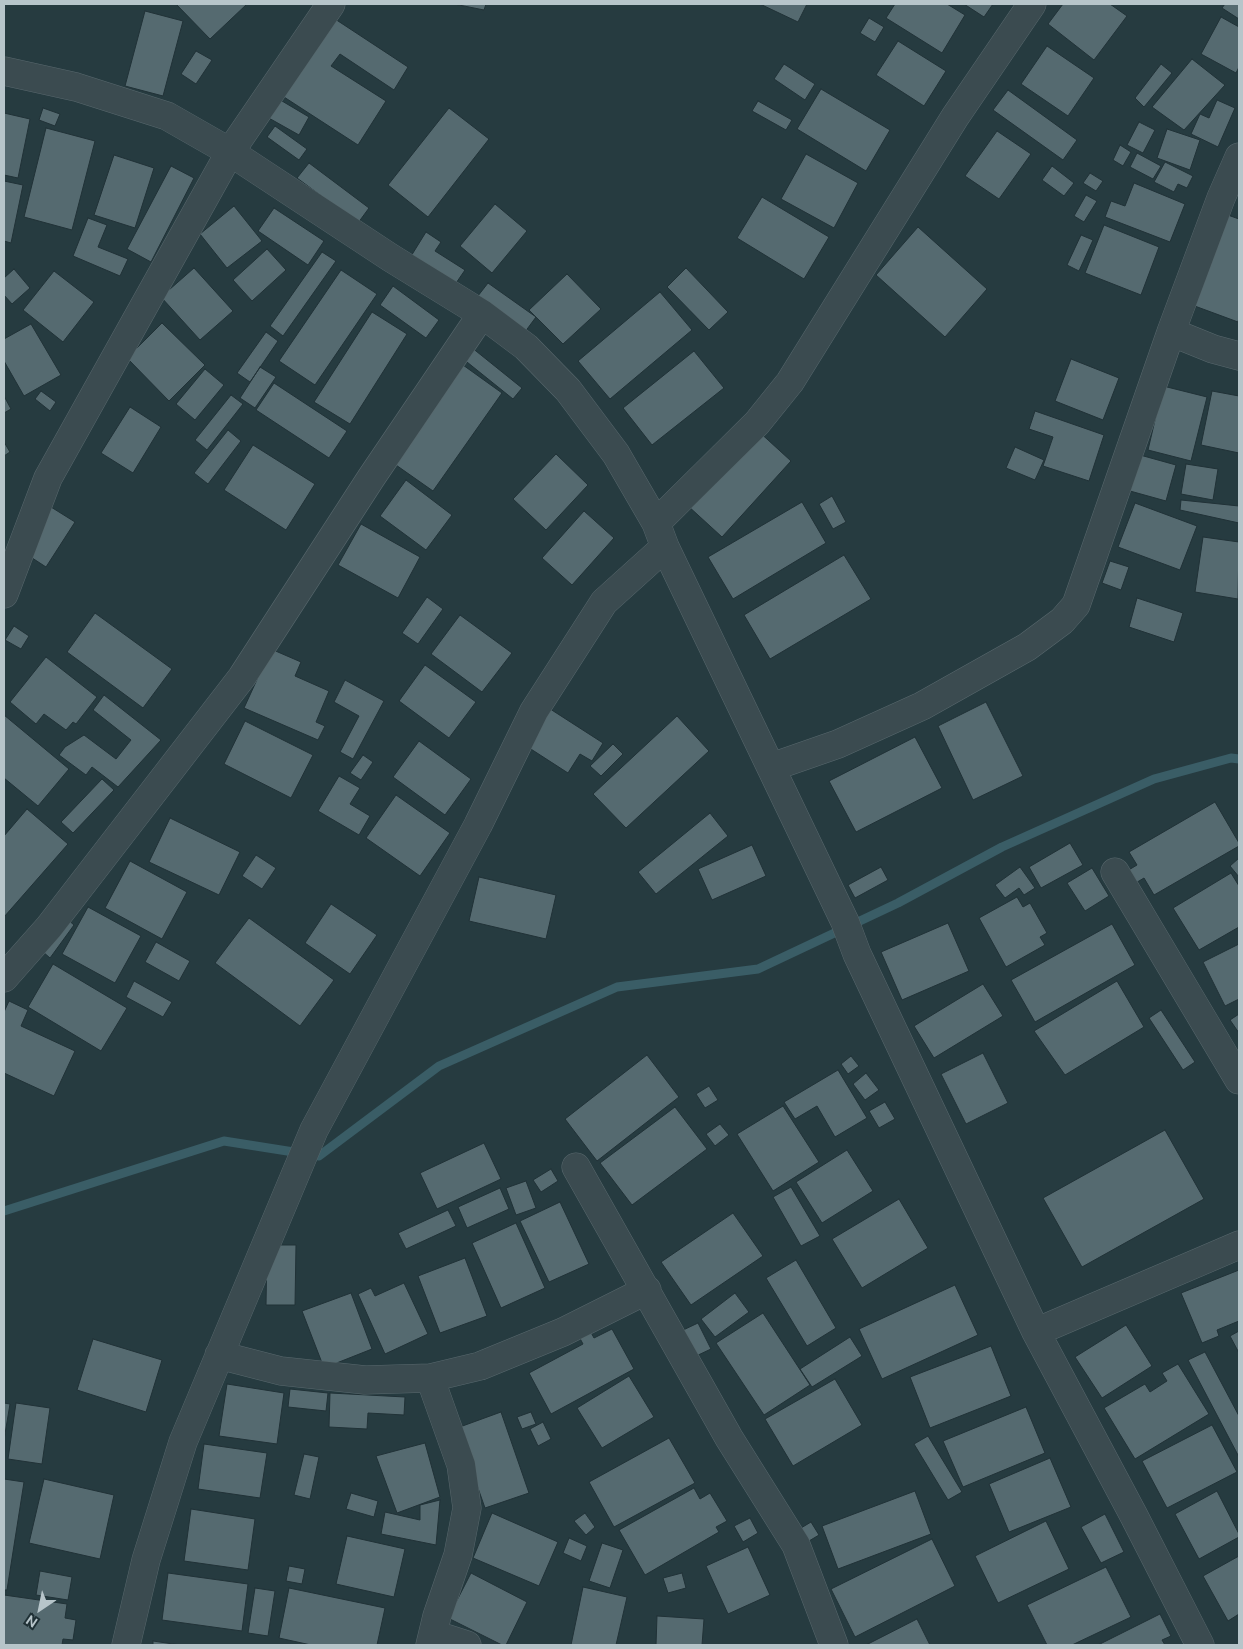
<!DOCTYPE html>
<html>
<head>
<meta charset="utf-8">
<style>
	body { margin:0 }
	#map { position:relative; width:1243px; height:1649px; overflow:hidden; background:#263b40; font-family:Ubuntu,sans-serif }
	canvas { display:block }
	.frame { position:absolute; inset:0; border:5px solid #b7c5ca; pointer-events:none }
	.north { position:absolute; left:15px; top:1584px; width:50px; height:50px; -webkit-text-stroke:4px #1f3035; paint-order:stroke; rotate:214deg; font-size:14px; font-weight:700; line-height:20px; text-align:center; color:#b7c5ca }
	.north::after { content:''; display:block; margin:auto; width:18px; height:22px; background:#b7c5ca; clip-path:polygon(50% 0,100% 100%,50% 72%,0 100%) }
</style>
</head>
<body>
<div id="map">
<canvas width="1243" height="1649"></canvas>
<div class="frame"></div>
<div class="north">N</div>
</div>
<script>
const c = document.querySelector('canvas').getContext('2d');
c.lineJoin = 'round';
const poly = rows => new Path2D(rows.map(r => 'M' + r).join(''));
function trace(path, color, width, dash) { c.strokeStyle = color; c.lineWidth = width; c.lineCap = dash ? 'butt' : 'round'; c.setLineDash(dash || []); c.stroke(path); }
function paint(path, color) { c.fillStyle = color; c.fill(path, 'evenodd'); }
trace(poly([
	[4,1211,224,1141,319,1156,439,1066,617,987,758,969,898,903,1002,847,1154,779,1231,758,1239,759]
]), '#3a5d66', 9);
const building = poly([
	[176,4,247,4,210,39,176,4],
	[454,4,486,4,484,10,454,4],
	[760,4,807,4,798,22,760,4],
	[895,4,947,4,965,15,942,53,886,18,895,4],
	[964,4,993,4,984,17,964,4],
	[1063,4,1110,4,1127,16,1094,60,1048,24,1063,4],
	[1225,4,1239,4,1239,19,1222,8,1225,4],
	[145,11,183,21,163,96,125,86,145,11],
	[1221,17,1239,27,1239,67,1236,73,1201,54,1221,17],
	[869,18,884,27,875,42,860,33,869,18],
	[335,19,408,67,394,90,340,54,331,66,386,101,358,145,284,97,335,19],
	[898,41,946,71,924,106,876,75,898,41],
	[1047,46,1094,78,1068,116,1021,84,1047,46],
	[196,51,212,60,196,84,181,74,196,51],
	[1192,59,1225,85,1184,130,1152,107,1192,59],
	[784,64,815,84,805,100,774,79,784,64],
	[1161,64,1172,73,1144,107,1135,98,1161,64],
	[821,89,890,130,866,171,797,129,821,89],
	[1008,90,1077,140,1063,160,993,110,1008,90],
	[277,98,309,117,299,135,267,117,277,98],
	[1217,100,1235,108,1218,147,1191,134,1200,114,1209,118,1217,100],
	[758,101,792,120,786,130,752,111,758,101],
	[43,108,60,114,55,126,39,120,43,108],
	[449,108,489,139,428,217,388,185,449,108],
	[4,113,30,119,18,178,4,175,4,113],
	[1139,122,1155,130,1143,153,1127,145,1139,122],
	[275,126,307,149,299,160,267,137,275,126],
	[46,128,95,141,72,230,24,217,46,128],
	[1167,129,1200,140,1190,170,1157,158,1167,129],
	[997,131,1031,154,999,199,965,176,997,131],
	[1120,145,1131,152,1123,166,1113,160,1120,145],
	[1137,153,1161,166,1153,179,1130,167,1137,153],
	[806,154,858,183,834,228,781,199,806,154],
	[114,155,154,168,135,228,94,215,114,155],
	[1165,162,1193,176,1187,188,1178,184,1174,192,1154,182,1165,162],
	[309,163,369,208,358,223,297,178,309,163],
	[171,166,194,178,151,262,127,249,171,166],
	[1052,166,1074,183,1064,196,1042,180,1052,166],
	[1090,173,1103,181,1096,191,1083,183,1090,173],
	[4,181,23,185,11,243,4,241,4,181],
	[1134,183,1185,204,1170,242,1105,217,1111,201,1125,206,1134,183],
	[1086,195,1097,201,1084,222,1074,216,1086,195],
	[762,197,829,237,804,279,737,238,762,197],
	[495,204,527,231,492,273,460,246,495,204],
	[234,206,262,241,227,268,200,234,234,206],
	[274,208,324,241,308,265,258,231,274,208],
	[1225,214,1239,219,1239,317,1238,322,1192,305,1225,214],
	[88,218,107,225,98,247,128,259,120,276,73,256,88,218],
	[1104,225,1159,247,1141,295,1085,273,1104,225],
	[918,227,987,289,945,337,876,275,918,227],
	[426,232,441,242,435,251,465,270,452,289,408,261,426,232],
	[1081,235,1093,240,1079,271,1067,265,1081,235],
	[267,249,286,270,252,301,233,280,267,249],
	[322,252,336,261,283,336,270,326,322,252],
	[194,268,233,311,200,340,161,297,194,268],
	[686,268,728,312,709,330,667,287,686,268],
	[14,269,30,288,12,304,4,295,4,278,14,269],
	[341,270,377,294,315,385,279,361,341,270],
	[54,271,94,302,63,342,23,310,54,271],
	[567,274,601,309,563,344,529,310,567,274],
	[488,283,536,317,522,336,474,301,488,283],
	[393,286,439,320,426,338,380,305,393,286],
	[660,292,692,330,610,399,578,361,660,292],
	[372,312,407,334,350,424,314,402,372,312],
	[162,323,205,365,169,401,127,358,162,323],
	[31,324,61,375,24,396,4,361,4,339,31,324],
	[266,332,278,341,250,382,237,373,266,332],
	[471,347,522,388,513,399,462,358,471,347],
	[694,351,724,388,652,445,623,408,694,351],
	[1071,359,1119,378,1103,420,1055,401,1071,359],
	[456,360,502,393,433,491,386,458,456,360],
	[260,367,276,377,255,408,240,398,260,367],
	[205,369,224,385,195,420,176,404,205,369],
	[274,383,347,431,329,458,256,410,274,383],
	[1163,386,1207,397,1191,461,1148,450,1163,386],
	[41,391,56,402,50,411,35,399,41,391],
	[1212,391,1239,396,1239,453,1201,445,1212,391],
	[231,395,243,404,207,450,195,440,231,395],
	[4,396,11,409,4,413,4,396],
	[130,407,161,427,133,473,101,453,130,407],
	[1035,411,1104,435,1089,481,1043,466,1053,437,1029,429,1035,411],
	[756,429,791,461,722,537,687,505,756,429],
	[228,430,241,441,208,484,194,473,228,430],
	[4,442,10,452,4,456,4,442],
	[253,445,315,484,286,530,224,490,253,445],
	[1015,447,1044,460,1035,480,1006,468,1015,447],
	[556,454,588,485,546,530,513,499,556,454],
	[1140,455,1176,465,1166,501,1130,491,1140,455],
	[1186,464,1218,469,1213,500,1181,494,1186,464],
	[406,480,452,515,426,550,380,516,406,480],
	[832,496,846,522,833,529,819,504,832,496],
	[1181,500,1239,506,1239,523,1180,510,1181,500],
	[802,502,826,543,733,599,708,557,802,502],
	[1135,503,1197,526,1180,570,1118,547,1135,503],
	[51,507,75,522,46,567,23,552,51,507],
	[584,511,614,538,572,585,542,558,584,511],
	[361,524,420,557,398,598,338,565,361,524],
	[1203,537,1239,542,1238,599,1195,592,1203,537],
	[844,555,871,599,770,659,744,615,844,555],
	[1110,561,1129,567,1121,590,1102,583,1110,561],
	[427,597,443,609,418,644,402,633,427,597],
	[1137,598,1183,613,1174,642,1129,627,1137,598],
	[95,613,172,669,143,708,67,652,95,613],
	[460,615,512,653,482,692,431,654,460,615],
	[14,626,29,636,21,649,5,640,14,626],
	[271,649,301,662,295,676,329,691,316,722,325,726,318,740,244,708,271,649],
	[46,657,97,697,76,724,73,722,66,730,44,714,36,724,10,702,46,657],
	[425,665,476,702,449,738,399,701,425,665],
	[345,680,384,701,353,759,340,752,359,716,334,702,345,680],
	[104,695,161,740,118,787,92,767,86,775,59,755,65,747,84,735,116,759,131,740,93,710,104,695],
	[986,702,1023,776,973,800,938,726,986,702],
	[544,705,603,743,592,761,580,754,568,773,520,742,544,705],
	[4,715,69,769,38,806,4,778,4,715],
	[677,716,709,751,626,828,593,794,677,716],
	[245,721,313,755,291,798,224,764,245,721],
	[915,737,942,788,856,832,829,781,915,737],
	[419,741,471,779,445,815,393,777,419,741],
	[613,744,623,754,601,776,590,766,613,744],
	[363,755,373,762,361,780,350,773,363,755],
	[339,776,360,788,350,804,370,816,359,835,318,811,339,776],
	[102,779,114,790,73,833,61,822,102,779],
	[396,795,450,833,420,876,366,838,396,795],
	[1215,802,1239,843,1239,846,1154,895,1144,878,1134,884,1127,871,1137,865,1129,852,1215,802],
	[27,809,68,844,4,917,4,836,27,809],
	[710,813,728,836,656,894,638,872,710,813],
	[170,818,240,852,219,895,149,862,170,818],
	[1070,843,1083,865,1041,888,1029,867,1070,843],
	[752,845,766,876,712,900,698,869,752,845],
	[256,855,276,868,262,889,242,876,256,855],
	[1239,858,1239,877,1230,866,1239,858],
	[130,861,187,892,162,939,105,908,130,861],
	[881,867,888,880,855,898,848,885,881,867],
	[1020,867,1035,888,1024,895,1019,888,1005,898,995,885,1020,867],
	[1092,868,1109,896,1085,911,1067,883,1092,868],
	[1231,873,1239,886,1239,927,1199,950,1173,908,1231,873],
	[479,877,556,895,546,939,469,921,479,877],
	[1017,897,1023,907,1030,903,1047,933,1040,937,1045,945,1006,967,979,918,1017,897],
	[331,904,377,935,350,974,305,943,331,904],
	[88,907,141,936,115,983,62,954,88,907],
	[66,918,74,925,50,958,42,951,66,918],
	[249,918,334,980,300,1026,215,963,249,918],
	[948,923,969,971,902,1000,881,952,948,923],
	[1112,924,1135,965,1035,1022,1011,980,1112,924],
	[156,942,190,961,179,981,145,962,156,942],
	[1239,944,1239,999,1225,1006,1203,962,1239,944],
	[53,964,127,1008,101,1051,28,1007,53,964],
	[134,981,172,1002,163,1017,126,997,134,981],
	[1117,981,1144,1027,1065,1075,1034,1031,1117,981],
	[983,984,1003,1016,934,1058,914,1026,983,984],
	[9,1001,28,1010,21,1026,75,1051,54,1096,4,1073,4,1012,9,1001],
	[1161,1010,1195,1062,1183,1070,1149,1018,1161,1010],
	[1239,1014,1239,1033,1230,1020,1239,1014],
	[983,1053,1008,1103,966,1124,941,1074,983,1053],
	[647,1055,679,1097,597,1161,565,1119,647,1055],
	[851,1056,859,1066,848,1074,841,1064,851,1056],
	[838,1070,867,1118,835,1137,817,1106,795,1119,784,1102,838,1070],
	[866,1073,879,1090,865,1100,853,1084,866,1073],
	[709,1086,718,1100,705,1108,696,1094,709,1086],
	[885,1102,895,1119,879,1128,869,1111,885,1102],
	[783,1106,819,1162,773,1191,737,1134,783,1106],
	[675,1107,707,1149,632,1205,600,1163,675,1107],
	[720,1124,729,1135,715,1146,706,1134,720,1124],
	[1165,1130,1204,1199,1082,1267,1043,1198,1165,1130],
	[484,1143,501,1179,437,1209,420,1173,484,1143],
	[847,1150,873,1191,822,1223,796,1182,847,1150],
	[551,1169,558,1181,541,1192,533,1180,551,1169],
	[526,1181,536,1208,516,1215,506,1188,526,1181],
	[791,1187,820,1236,801,1246,773,1197,791,1187],
	[500,1188,509,1209,467,1228,458,1207,500,1188],
	[899,1199,928,1248,862,1288,832,1239,899,1199],
	[560,1202,589,1264,549,1282,520,1221,560,1202],
	[448,1210,456,1226,406,1249,398,1233,448,1210],
	[733,1213,763,1256,691,1305,661,1262,733,1213],
	[516,1223,545,1288,501,1308,472,1243,516,1223],
	[267,1245,296,1245,295,1305,266,1305,267,1245],
	[465,1258,487,1316,440,1333,418,1276,465,1258],
	[796,1260,836,1328,807,1346,766,1278,796,1260],
	[1239,1270,1239,1321,1217,1330,1219,1336,1202,1343,1181,1293,1239,1270],
	[404,1283,428,1334,385,1354,358,1294,371,1288,375,1296,404,1283],
	[955,1285,978,1335,882,1379,859,1329,955,1285],
	[351,1293,372,1349,324,1368,302,1311,351,1293],
	[735,1293,749,1312,715,1337,701,1319,735,1293],
	[763,1313,810,1385,764,1415,716,1343,763,1313],
	[698,1323,711,1349,694,1357,681,1331,698,1323],
	[587,1325,594,1338,612,1329,634,1369,551,1414,529,1373,583,1344,576,1331,587,1325],
	[1126,1325,1152,1366,1102,1398,1075,1357,1126,1325],
	[1239,1331,1239,1353,1230,1336,1239,1331],
	[850,1337,862,1356,812,1387,800,1369,850,1337],
	[93,1339,162,1360,146,1412,77,1390,93,1339],
	[991,1346,1011,1396,930,1428,910,1377,991,1346],
	[1205,1352,1239,1416,1239,1457,1188,1360,1205,1352],
	[1178,1364,1209,1414,1135,1459,1104,1408,1145,1384,1150,1392,1167,1381,1162,1373,1178,1364],
	[629,1376,654,1417,602,1448,577,1408,629,1376],
	[835,1379,862,1425,793,1466,765,1419,835,1379],
	[227,1384,284,1393,277,1444,219,1436,227,1384],
	[290,1389,328,1393,326,1411,288,1407,290,1389],
	[330,1393,405,1397,404,1415,368,1413,367,1429,329,1427,330,1393],
	[4,1403,10,1404,4,1440,4,1403],
	[16,1403,50,1408,42,1464,8,1459,16,1403],
	[1026,1407,1045,1453,963,1487,943,1441,1026,1407],
	[501,1412,529,1493,485,1508,457,1428,501,1412],
	[531,1412,536,1424,522,1429,517,1417,531,1412],
	[543,1422,551,1439,538,1446,530,1429,543,1422],
	[1212,1425,1237,1472,1167,1508,1142,1461,1212,1425],
	[928,1436,962,1492,948,1500,914,1444,928,1436],
	[669,1438,695,1483,614,1527,589,1482,669,1438],
	[425,1443,440,1497,397,1513,376,1456,425,1443],
	[204,1444,267,1453,260,1498,198,1489,204,1444],
	[304,1454,319,1457,310,1499,294,1495,304,1454],
	[1050,1458,1071,1507,1009,1532,989,1484,1050,1458],
	[4,1479,24,1482,7,1590,4,1590,4,1479],
	[44,1479,114,1495,100,1559,29,1543,44,1479],
	[694,1488,700,1499,710,1493,727,1521,716,1527,719,1532,645,1575,619,1530,694,1488],
	[915,1491,931,1534,838,1569,822,1526,915,1491],
	[1217,1491,1239,1534,1239,1537,1199,1559,1175,1514,1217,1491],
	[351,1493,378,1501,374,1517,346,1509,351,1493],
	[440,1500,436,1545,381,1534,385,1512,420,1520,420,1505,440,1500],
	[191,1509,255,1519,248,1570,184,1561,191,1509],
	[492,1513,558,1542,539,1586,473,1558,492,1513],
	[585,1513,595,1527,586,1535,574,1521,585,1513],
	[1105,1514,1124,1552,1101,1563,1081,1527,1105,1514],
	[750,1518,758,1533,743,1542,734,1526,750,1518],
	[1046,1521,1069,1569,998,1603,975,1556,1046,1521],
	[811,1522,819,1535,804,1544,796,1531,811,1522],
	[347,1536,405,1549,394,1597,336,1584,347,1536],
	[569,1538,587,1546,581,1561,563,1553,569,1538],
	[932,1539,955,1586,855,1637,831,1589,932,1539],
	[602,1543,623,1550,610,1588,589,1581,602,1543],
	[748,1547,770,1595,728,1614,706,1566,748,1547],
	[1239,1556,1239,1614,1228,1621,1203,1576,1239,1556],
	[289,1566,305,1569,302,1584,286,1581,289,1566],
	[1106,1567,1131,1617,1072,1645,1047,1645,1027,1605,1106,1567],
	[40,1571,72,1577,68,1600,36,1595,40,1571],
	[168,1573,248,1584,242,1631,162,1620,168,1573],
	[471,1573,527,1602,506,1645,502,1645,448,1618,471,1573],
	[682,1573,686,1588,668,1593,663,1578,682,1573],
	[583,1587,627,1597,616,1645,571,1645,583,1587],
	[255,1588,275,1591,268,1636,248,1633,255,1588],
	[289,1588,385,1608,377,1645,311,1645,279,1638,289,1588],
	[4,1595,67,1604,65,1618,76,1620,73,1640,63,1639,62,1645,4,1645,4,1595],
	[1160,1614,1171,1636,1162,1640,1165,1645,1098,1645,1160,1614],
	[657,1616,704,1619,702,1645,656,1645,657,1616],
	[917,1619,930,1645,866,1645,917,1619],
	[153,1641,180,1645,153,1645,153,1641]
]);
paint(building, '#556a70');
trace(building, '#213237', 1);
const minor = poly([
	[4,71,76,87,167,116,230,152,391,258,482,314,526,347,568,390,616,454,656,523,665,547,845,922,857,954,1036,1332,1134,1516,1200,1645],
	[1171,332,1213,349,1239,356],
	[656,523,757,423,790,382,955,117,1032,4],
	[4,594,48,478,230,152,331,4],
	[772,767,838,744,922,706,1027,647,1062,621,1076,605,1171,332,1221,198,1239,157],
	[1115,872,1239,1080],
	[4,978,49,927,242,677,371,478,482,314],
	[576,1167,729,1438,796,1545,834,1645],
	[1036,1332,1239,1245],
	[219,1355,281,1371,365,1380,430,1378,480,1366,563,1332,647,1290],
	[430,1378,461,1465,467,1508,458,1555,437,1616,430,1645],
	[433,1634,467,1645],
	[126,1645,146,1560,183,1442,314,1130,478,825,534,711,604,602,665,547]
]);
trace(minor, '#58686d', 29);
trace(minor, '#3b4b50', 28);
</script>
</body>
</html>
